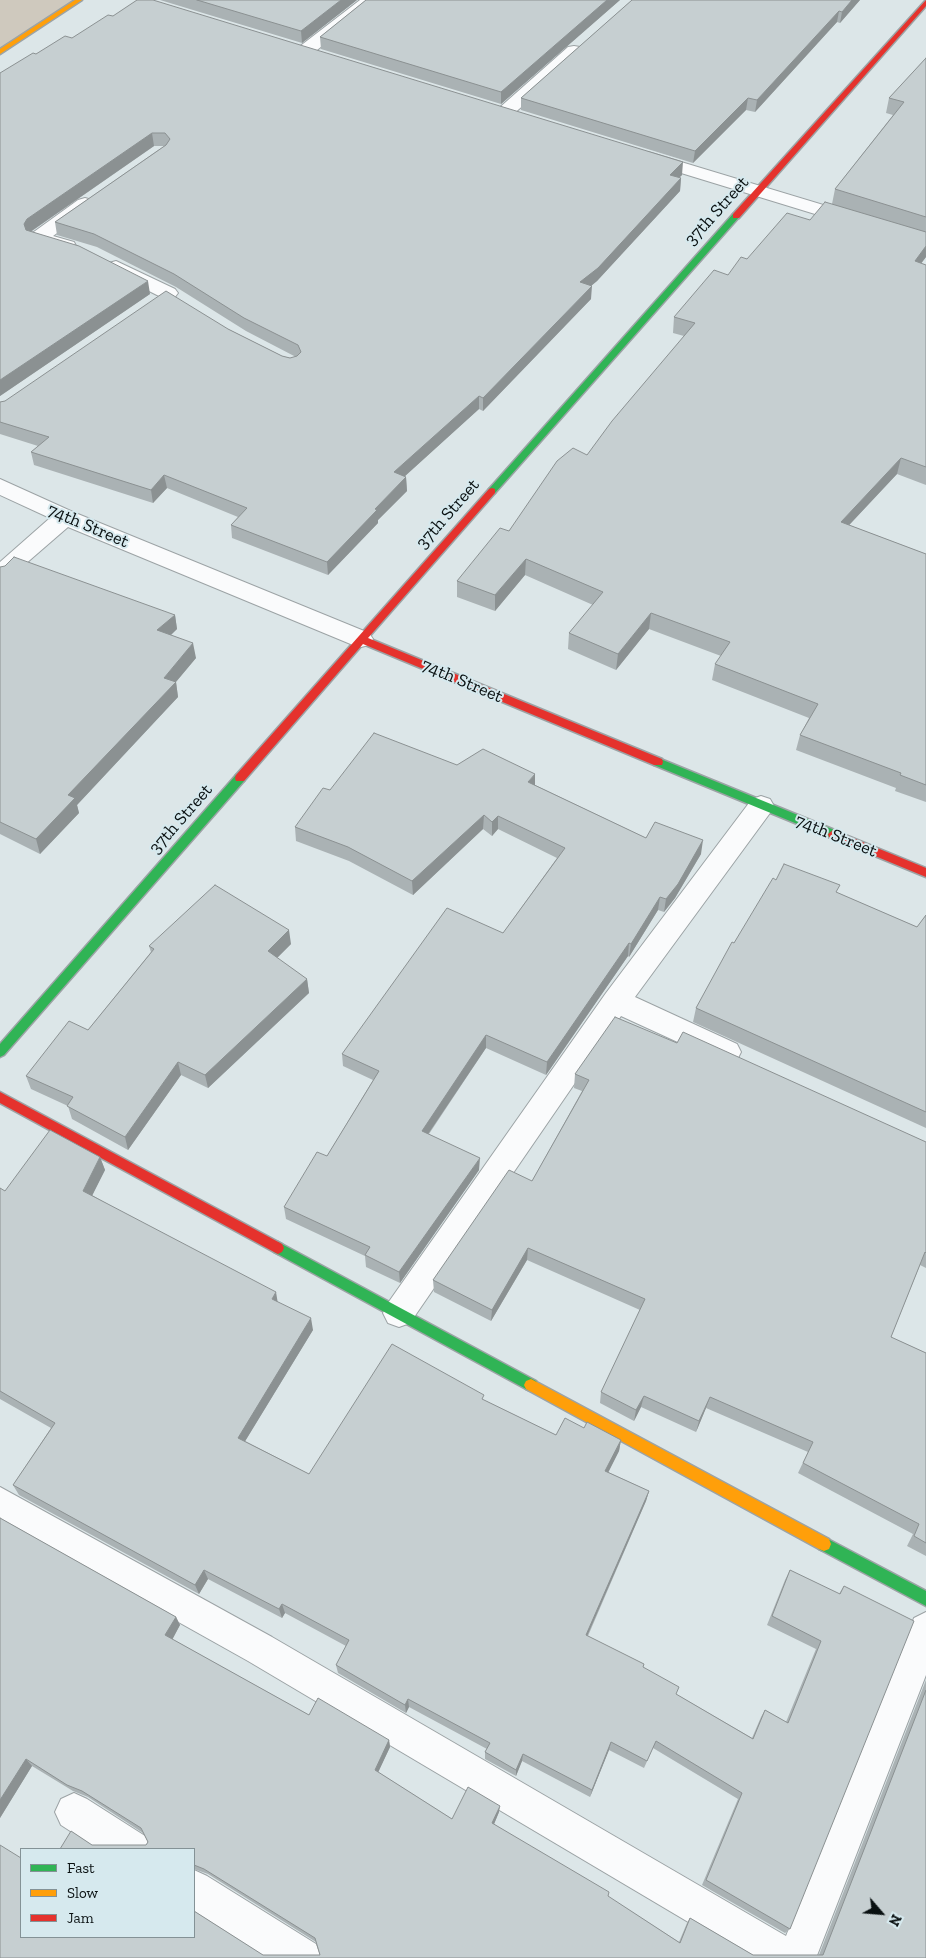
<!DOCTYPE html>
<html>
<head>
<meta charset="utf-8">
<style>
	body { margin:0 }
	#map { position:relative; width:926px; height:1958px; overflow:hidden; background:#dce6e8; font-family:"Zilla Slab",serif }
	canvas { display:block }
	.legend { position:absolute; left:20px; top:1848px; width:175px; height:90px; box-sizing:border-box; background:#d6e9ee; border:1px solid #849296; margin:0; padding:6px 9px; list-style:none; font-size:15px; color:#091011 }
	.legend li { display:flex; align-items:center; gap:10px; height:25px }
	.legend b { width:25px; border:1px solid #849296 }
	.north { position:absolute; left:856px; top:1888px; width:50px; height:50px; -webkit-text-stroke:4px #d6e9ee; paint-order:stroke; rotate:117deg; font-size:14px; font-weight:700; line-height:20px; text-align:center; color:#091011 }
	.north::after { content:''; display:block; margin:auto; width:18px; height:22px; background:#091011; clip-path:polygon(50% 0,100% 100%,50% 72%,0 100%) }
</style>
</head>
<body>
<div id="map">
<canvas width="926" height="1958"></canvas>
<ul class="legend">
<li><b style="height:6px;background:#30b455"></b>Fast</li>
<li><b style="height:6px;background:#ff9f0a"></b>Slow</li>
<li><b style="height:6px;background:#e5322d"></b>Jam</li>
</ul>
<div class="north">N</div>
</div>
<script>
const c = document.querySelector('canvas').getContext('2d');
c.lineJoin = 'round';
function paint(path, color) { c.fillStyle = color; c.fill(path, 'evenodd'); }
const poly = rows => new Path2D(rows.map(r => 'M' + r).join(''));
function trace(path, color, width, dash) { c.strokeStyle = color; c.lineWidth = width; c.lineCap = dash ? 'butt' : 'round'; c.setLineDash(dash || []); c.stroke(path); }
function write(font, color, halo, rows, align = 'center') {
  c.font = font + ' "Zilla Slab",serif'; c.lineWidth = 4; c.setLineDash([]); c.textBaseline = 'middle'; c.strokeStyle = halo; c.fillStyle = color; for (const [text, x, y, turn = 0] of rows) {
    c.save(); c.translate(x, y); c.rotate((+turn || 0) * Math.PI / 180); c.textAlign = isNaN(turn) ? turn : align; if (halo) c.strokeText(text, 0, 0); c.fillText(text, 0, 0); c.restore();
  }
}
paint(poly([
	[0,0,77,0,0,51]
]), '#cfc9be');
const street = poly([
	[360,0,378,0,311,55,299,55,297,51,299,47,360,0],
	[574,46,580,47,582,51,580,55,510,117,504,118,498,117,495,113,498,109,568,47,574,46],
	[648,152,926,236,926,248,642,161,639,157,642,153,648,152],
	[85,198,92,200,94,204,92,208,53,236,74,242,76,246,74,250,67,252,31,242,29,238,31,234,78,200,85,198],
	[116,261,175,289,178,293,175,297,168,299,161,297,109,271,106,267,109,263,116,261],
	[0,479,73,512,369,633,373,639,369,645,361,647,353,645,68,527,8,579,0,582,0,562,50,518,0,495,0,479],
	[761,796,770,799,774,806,770,813,635,997,737,1044,741,1052,737,1060,727,1064,717,1060,621,1016,410,1323,399,1327,388,1323,383,1313,388,1303,606,993,752,799,761,796],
	[0,1487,272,1637,786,1936,914,1618,926,1612,926,1675,816,1958,749,1958,248,1661,0,1522,0,1487],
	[74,1793,87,1799,145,1836,151,1849,98,1849,61,1825,55,1812,61,1799,74,1793],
	[194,1870,207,1876,316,1944,321,1958,267,1958,194,1911,194,1870]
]);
const fast = poly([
	[733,214,740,216,495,493,489,493,489,489,733,214],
	[658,758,837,831,838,834,837,837,829,837,654,765,653,762,654,759,658,758],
	[240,774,244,775,245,778,244,781,4,1055,0,1057,0,1044,236,775,240,774],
	[278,1242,536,1381,538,1385,536,1389,531,1391,526,1389,274,1252,272,1248,274,1244,278,1242],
	[824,1537,926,1591,926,1606,819,1549,817,1544,819,1539,824,1537]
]);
const slow = poly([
	[75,0,82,0,0,54,0,49,75,0],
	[531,1379,829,1539,831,1544,829,1549,824,1551,819,1549,526,1389,524,1385,526,1381,531,1379]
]);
const jam = poly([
	[926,0,926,6,739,218,733,218,733,214,926,0],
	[492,488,495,489,495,493,368,638,662,759,663,762,662,765,654,765,363,644,244,781,236,781,235,778,236,775,489,489,492,488],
	[833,830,926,868,926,877,829,837,828,834,833,830],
	[0,1092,282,1244,284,1248,282,1252,278,1254,274,1252,0,1103,0,1092]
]);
trace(street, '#9ca3a5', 2);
trace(fast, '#9ca3a5', 3);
trace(slow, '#9ca3a5', 3);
trace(jam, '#9ca3a5', 3);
paint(street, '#fafbfc');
paint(fast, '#30b455');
paint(slow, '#ff9f0a');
paint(jam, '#e5322d');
paint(poly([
	[160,0,357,0,302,43],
	[366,0,620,0,501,104,321,49,320,37],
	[632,0,860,0,840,23,837,22,755,112,746,110,693,163,521,110,521,98],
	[72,38,682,175,679,178,681,178,680,191,597,281,591,286,591,299,483,411,479,409,404,477,406,477,407,491,378,520,378,523,328,575,232,538,231,525,238,517,167,488,153,503,34,465,31,452,38,446,0,434,0,402,5,401,228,329,282,356,290,358,296,357,246,331,176,287,97,247,57,235,55,222,164,146,154,146,32,231,150,294,0,396,36,54],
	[926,58,926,257,921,263,926,265,926,485,897,474,849,525,926,554,926,802,895,791,896,788,796,750,800,735,809,718,712,680,715,664,721,656,649,629,616,670,568,649,569,633,593,605,525,575,495,611,457,597,457,581,587,455,684,336,673,333,674,317,728,275,747,259,810,220,832,204,835,189,893,115,886,113,889,98],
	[0,567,175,615,177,629,171,635,196,658,176,682,178,697,77,805,79,813,40,854,0,834],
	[457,765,535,785,646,838,701,854,675,898,664,912,658,910,629,957,628,956,546,1075,486,1048,429,1134,479,1170,400,1283,366,1267,365,1256,286,1219,284,1207,327,1156,373,1080,343,1066,342,1054,503,933,557,858,498,829,492,836,483,829,413,895,349,861,296,841,295,827,330,790],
	[776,880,838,893,917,927,926,915,926,1128,693,1022,696,1008,734,943],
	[291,944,277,958,307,979,309,993,208,1088,181,1075,128,1150,72,1119,68,1106,31,1089,26,1076,88,1030,151,952,149,946],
	[677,1043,926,1142,926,1268,920,1265,891,1337,926,1353,926,1556,907,1546,913,1534,798,1473,808,1452,706,1408,696,1432,641,1407,634,1421,600,1403,601,1392,640,1310,527,1260,491,1321,434,1292,433,1280,532,1181,582,1091,574,1088,575,1074],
	[100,1157,105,1170,92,1195,278,1302,313,1330,245,1441,309,1474,484,1400,556,1435,584,1428,621,1440,619,1451,608,1472,649,1491,646,1501,588,1636,643,1667,676,1694,752,1738,761,1717,765,1710,786,1722,816,1649,767,1625,785,1580,790,1570,839,1594,844,1586,790,1929,785,1933,702,1885,738,1799,653,1748,644,1768,609,1750,590,1797,522,1761,516,1776,485,1759,485,1752,487,1749,409,1707,406,1713,338,1673,336,1665,346,1646,285,1613,282,1618,208,1579,199,1594,19,1495,13,1485,51,1428,0,1399,0,1188,5,1191],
	[0,1518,176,1617,180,1625,172,1639,309,1715,389,1740,390,1747,378,1772,452,1819,499,1812,494,1824,679,1942,687,1923,690,1918,753,1955,819,1955,926,1680,926,1958,0,1958,21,1937,263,1955,320,1955,316,1942,208,1874,194,1869,194,1849,92,1845,146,1845,148,1842,143,1833,88,1797,73,1791,32,1766,0,1818]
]), '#aab2b4');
paint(poly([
	[341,0,357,0,302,43,301,31],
	[607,0,620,0,501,104,501,92],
	[852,0,860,0,840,23,842,12],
	[839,11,837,22,755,112,757,100],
	[748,98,746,110,693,163,695,151],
	[152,133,154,146,30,232,27,237,24,224,27,219],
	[683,162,682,175,668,188,670,175],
	[681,178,680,191,597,281,580,295,580,282],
	[926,246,926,257,911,277,915,261],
	[148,281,150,294,0,396,0,380],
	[592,286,591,299,483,411,483,398],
	[479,396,479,409,394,486,394,472],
	[901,458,897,474,837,538,841,522],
	[164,475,167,488,153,503,151,490],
	[406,477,407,491,378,520,378,523,328,575,327,562,375,509],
	[526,559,525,575,495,611,495,595],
	[651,613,649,629,616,670,618,654],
	[175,615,177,629,160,645,157,630],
	[193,643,196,658,175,683,176,682,178,697,77,805,79,813,40,854,36,839,68,795],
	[535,774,535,788,528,782],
	[484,815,483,829,413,895,412,881],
	[498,816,498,829,492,836,492,822],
	[703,840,701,854,675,898,664,912,666,899],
	[660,897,658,910,629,957,631,944],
	[289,930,291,944,270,965,268,951],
	[629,943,628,956,546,1075,547,1062],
	[307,979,309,993,208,1088,205,1075],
	[486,1035,486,1048,422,1143,422,1131],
	[178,1062,181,1075,128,1150,125,1137],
	[100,1157,105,1170,88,1204,83,1191],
	[480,1158,479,1170,400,1283,399,1272],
	[528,1248,527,1260,491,1321,492,1310],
	[276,1292,278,1304,272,1299],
	[311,1318,313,1330,241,1448,238,1438],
	[644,1396,641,1407,634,1421,636,1410],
	[710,1397,706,1408,696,1432,699,1421],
	[621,1440,619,1451,604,1481,605,1471],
	[649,1491,646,1501,584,1643,586,1635],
	[204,1570,208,1579,199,1594,195,1585],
	[282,1604,285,1613,282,1618,279,1609],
	[176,1617,180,1625,170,1644,165,1635],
	[408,1699,409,1707,406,1713,405,1705],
	[389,1740,390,1747,376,1777,375,1770],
	[611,1742,609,1750,590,1797,592,1790],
	[523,1754,522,1761,516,1776,516,1770],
	[26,1759,32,1766,0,1818,0,1800],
	[500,1806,499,1812,492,1829,492,1823]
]), '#8b9192');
const building = poly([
	[137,0,153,0,683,162,670,175,681,178,598,268,580,282,592,286,483,398,479,396,394,472,406,477,375,509,377,510,327,562,231,525,247,508,164,475,151,490,31,452,49,437,0,422,0,402,5,401,166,291,228,329,282,356,290,358,297,356,301,352,298,345,244,318,174,274,94,234,55,222,166,145,170,139,165,133,152,133,27,219,24,224,26,230,79,246,148,281,0,380,0,73,33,53,36,54,65,36,72,38,108,15,113,16,137,0],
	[197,0,341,0,301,31,197,0],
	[366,0,607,0,501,92,320,37,366,0],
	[632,0,852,0,842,12,839,11,757,100,748,98,695,151,521,98,632,0],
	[926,58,926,217,835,189,904,102,889,98,926,58],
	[825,202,926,232,926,246,915,261,926,265,926,467,901,458,841,522,926,554,926,785,900,775,901,773,800,735,818,704,715,664,730,642,651,613,618,654,569,633,603,592,526,559,495,595,457,581,500,528,509,531,557,461,573,448,587,455,612,421,695,323,674,317,714,270,728,275,741,257,747,259,787,213,810,220,825,202],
	[14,557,175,615,157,630,193,643,164,678,176,682,68,795,75,798,36,839,0,822,0,567,5,566,14,557],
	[374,733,457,765,483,749,535,774,528,782,646,838,655,822,703,840,678,884,666,899,660,897,631,944,629,943,547,1062,486,1035,422,1131,480,1158,399,1272,365,1255,370,1247,284,1207,317,1152,327,1156,379,1071,342,1054,447,908,503,933,565,848,498,816,492,822,484,815,412,881,348,847,295,827,323,788,330,790,374,733],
	[784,864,840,885,836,892,917,927,926,915,926,1112,696,1008,732,942,734,943,773,878,776,880,784,864],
	[215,885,289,930,268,951,307,979,205,1075,178,1062,125,1137,67,1106,73,1097,26,1076,69,1021,88,1030,154,949,149,946,215,885],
	[615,1017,677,1043,683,1032,926,1142,926,1253,925,1252,891,1337,926,1353,926,1543,914,1536,919,1524,803,1463,813,1442,710,1397,699,1421,644,1396,636,1410,601,1392,645,1299,528,1248,492,1310,433,1280,509,1170,532,1181,589,1080,575,1074,615,1017],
	[50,1130,100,1157,83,1191,276,1292,272,1299,311,1318,238,1438,309,1474,392,1344,484,1395,482,1399,556,1435,565,1418,584,1428,587,1422,621,1440,605,1471,649,1491,586,1635,644,1664,643,1667,679,1687,676,1694,753,1739,765,1710,788,1723,821,1641,772,1616,790,1570,840,1594,844,1586,914,1621,790,1929,706,1880,742,1793,656,1741,647,1761,611,1742,592,1790,523,1754,516,1770,485,1752,490,1743,408,1699,405,1705,336,1665,349,1640,282,1604,279,1609,204,1570,195,1585,13,1485,55,1423,0,1391,0,1188,5,1191,50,1130],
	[0,1518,176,1617,165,1635,309,1715,318,1698,389,1740,375,1770,452,1819,468,1787,500,1806,492,1823,609,1892,608,1896,680,1943,690,1918,753,1955,823,1955,926,1690,926,1958,0,1958,0,1845,21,1858,21,1937,194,1937,194,1911,263,1955,320,1955,315,1938,204,1869,194,1865,194,1849,60,1849,71,1831,92,1845,146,1845,148,1842,141,1828,82,1791,67,1785,26,1759,0,1800,0,1518]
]);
paint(building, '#c6cfd1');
trace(building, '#8b9192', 1);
write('18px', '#091011', '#d6e9ee', [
	["37th Street",717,211,-48],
	["37th Street",448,514,-49],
	["74th Street",88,526,23],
	["74th Street",462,681,23],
	["37th Street",181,819,-49],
	["74th Street",836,836,22]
]);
</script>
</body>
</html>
